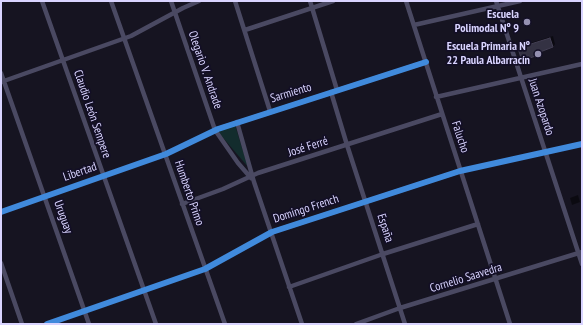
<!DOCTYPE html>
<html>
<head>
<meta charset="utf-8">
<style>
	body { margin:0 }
	#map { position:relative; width:583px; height:325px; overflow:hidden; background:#161421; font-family:"PT Sans Narrow",sans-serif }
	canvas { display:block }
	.frame { position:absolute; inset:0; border:2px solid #d9d4ff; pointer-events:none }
</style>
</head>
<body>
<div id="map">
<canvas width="583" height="325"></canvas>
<div class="frame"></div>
</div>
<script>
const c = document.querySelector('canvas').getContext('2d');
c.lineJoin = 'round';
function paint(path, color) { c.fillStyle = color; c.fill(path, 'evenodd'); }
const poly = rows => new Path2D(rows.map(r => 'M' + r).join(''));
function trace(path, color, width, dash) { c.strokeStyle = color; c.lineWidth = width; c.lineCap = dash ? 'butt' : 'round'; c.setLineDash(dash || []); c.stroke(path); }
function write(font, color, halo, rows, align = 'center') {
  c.font = font + ' "PT Sans Narrow",sans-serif'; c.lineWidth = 3.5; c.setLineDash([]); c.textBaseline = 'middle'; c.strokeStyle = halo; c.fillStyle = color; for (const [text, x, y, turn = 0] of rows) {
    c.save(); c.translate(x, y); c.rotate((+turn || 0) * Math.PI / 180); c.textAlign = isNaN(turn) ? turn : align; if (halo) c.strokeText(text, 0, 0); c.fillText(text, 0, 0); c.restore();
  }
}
paint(poly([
	[235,125,248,167,219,133,220,130]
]), '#132c2d');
paint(poly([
	[553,36,555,44,553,47,543,50,541,54,531,57,519,48,521,46],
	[578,195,580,202,572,205,570,198]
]), '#0007');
const building = poly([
	[550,38,553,47,540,52,541,54,530,58,529,56,521,58,518,48,550,38]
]);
paint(building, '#343243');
trace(building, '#433f54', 1);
trace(poly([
	[42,1,156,324],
	[111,1,225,324],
	[171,1,215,130,238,163,251,178],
	[235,1,270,111],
	[310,1,337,90],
	[406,1,510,324],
	[496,1,582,264],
	[414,25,520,1],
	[245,30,333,1],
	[1,73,89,324],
	[1,82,131,36,183,8,199,1],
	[331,92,347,145,405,324],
	[436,97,582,64],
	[237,122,254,182,302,324],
	[182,204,223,189,258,173,442,114],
	[1,212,166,154,218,129,426,62],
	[1,263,22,324],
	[289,287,383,254,478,224],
	[47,324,205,269,272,232,460,171,582,144],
	[356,324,400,308,582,252]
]), '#4a4962', 4.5);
trace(poly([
	[1,212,166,154,218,129,426,62],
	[47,324,205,269,272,232,460,171,582,144]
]), '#408adc', 6);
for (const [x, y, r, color] of [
	[527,22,4,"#9591b1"],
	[538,54,4,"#9591b1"]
]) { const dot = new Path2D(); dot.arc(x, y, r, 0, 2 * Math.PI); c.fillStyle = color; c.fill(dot); trace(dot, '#130f26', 1.5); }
write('bold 12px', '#d9d4ff', '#130f26', [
	["Escuela",519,15],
	["Polimodal Nº 9",519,29],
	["Escuela Primaria Nº",530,47],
	["22 Paula Albarracín",530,61]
], 'right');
write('12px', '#d9d4ff', '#130f26', [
	["Olegario V. Andrade",205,70,71],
	["Sarmiento",291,93,-17],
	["Juan Azopardo",541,107,72],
	["Claudio León Sempere",92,114,71],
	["Falucho",460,137,72],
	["José Ferré",308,147,-18],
	["Libertad",80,172,-19],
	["Humberto Primo",189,193,71],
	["Domingo French",306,209,-18],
	["Uruguay",63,217,70],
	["España",385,228,72],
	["Cornelio Saavedra",466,278,-17]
]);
</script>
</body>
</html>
